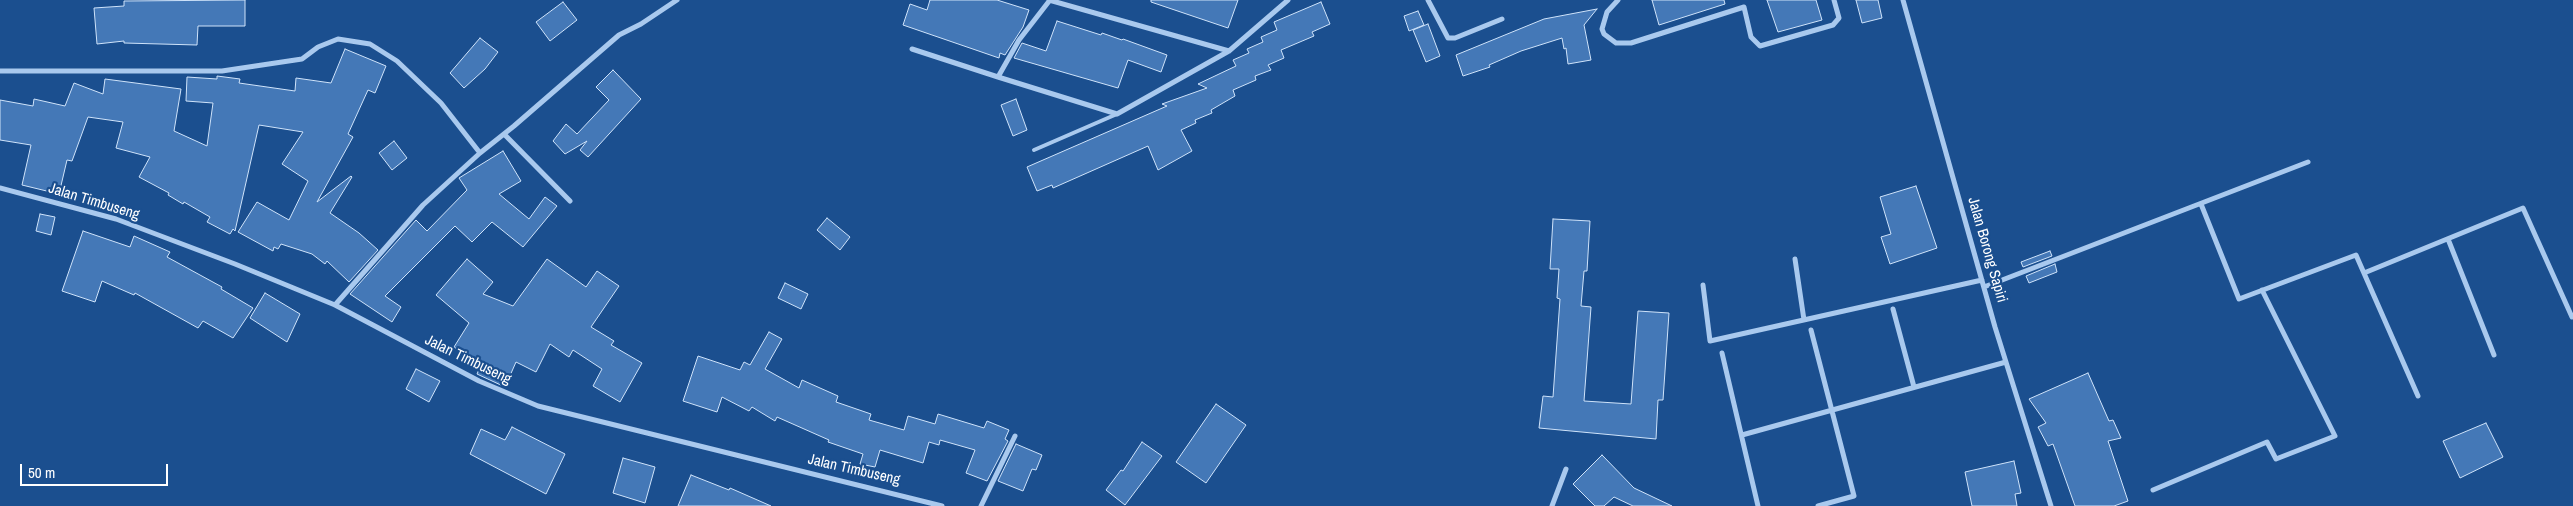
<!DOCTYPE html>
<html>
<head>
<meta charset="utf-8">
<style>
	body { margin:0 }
	#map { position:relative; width:2573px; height:506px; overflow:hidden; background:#1b4f8f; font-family:"Archivo Narrow",sans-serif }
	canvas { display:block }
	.scale { position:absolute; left:20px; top:464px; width:148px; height:22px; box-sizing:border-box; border:2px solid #fff; border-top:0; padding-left:6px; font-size:15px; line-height:18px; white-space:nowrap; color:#fff; -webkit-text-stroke:4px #1b4f8f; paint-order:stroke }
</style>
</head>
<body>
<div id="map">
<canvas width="2573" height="506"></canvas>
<div class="scale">50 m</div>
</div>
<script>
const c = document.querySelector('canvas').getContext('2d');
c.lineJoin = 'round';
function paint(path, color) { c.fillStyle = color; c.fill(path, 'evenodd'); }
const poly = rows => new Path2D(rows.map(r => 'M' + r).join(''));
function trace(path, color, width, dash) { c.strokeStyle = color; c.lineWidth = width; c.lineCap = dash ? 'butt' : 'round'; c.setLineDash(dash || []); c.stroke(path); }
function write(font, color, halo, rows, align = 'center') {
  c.font = font + ' "Archivo Narrow",sans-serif'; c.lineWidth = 4.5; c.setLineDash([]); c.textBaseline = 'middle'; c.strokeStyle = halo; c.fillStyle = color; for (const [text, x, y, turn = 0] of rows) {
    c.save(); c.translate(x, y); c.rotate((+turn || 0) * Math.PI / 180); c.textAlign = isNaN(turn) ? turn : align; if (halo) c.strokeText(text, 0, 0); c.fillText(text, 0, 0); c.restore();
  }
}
const building = poly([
	[245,0,245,26,198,26,197,45,124,43,124,41,97,44,94,8,124,6,124,1,245,0],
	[930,0,997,0,1029,10,1023,27,1005,55,1000,53,999,58,903,25,910,4,927,10,930,0],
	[1151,0,1238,0,1228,28,1151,2,1151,0],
	[1652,0,1724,0,1725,4,1659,25,1652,0],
	[1767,0,1816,0,1822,20,1778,32,1767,0],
	[1856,0,1878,0,1882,18,1862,23,1856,0],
	[563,2,577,20,550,41,536,22,563,2],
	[1321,2,1330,24,1312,32,1314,36,1281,50,1284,58,1268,65,1271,70,1255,76,1256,80,1233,90,1235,96,1211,110,1212,113,1195,120,1196,123,1181,130,1192,151,1158,170,1148,146,1053,188,1052,185,1037,191,1027,167,1167,106,1162,104,1207,88,1198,84,1236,66,1233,60,1249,53,1247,49,1263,42,1261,37,1277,30,1274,22,1321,2],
	[1597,9,1584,25,1591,60,1568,64,1566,48,1564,49,1562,38,1521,51,1489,65,1490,67,1463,76,1456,55,1544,19,1597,9],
	[1418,11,1424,25,1409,31,1404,16,1418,11],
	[1057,21,1101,35,1102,33,1122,40,1123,39,1167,55,1161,72,1128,60,1118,88,1014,58,1022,43,1046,51,1057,21],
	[1428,24,1440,56,1426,62,1413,30,1428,24],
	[480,38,498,52,485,69,464,88,450,73,480,38],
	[345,49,386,66,375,93,368,90,348,134,353,137,317,202,351,176,352,177,330,213,359,233,378,250,349,282,327,261,325,264,312,254,281,244,278,249,274,247,273,251,238,232,257,202,289,220,308,181,282,164,303,132,259,125,235,231,233,229,230,234,207,222,210,217,184,202,183,204,168,195,169,193,139,177,150,157,116,148,123,122,88,117,72,161,67,160,59,194,22,185,31,145,0,140,0,100,33,106,34,99,65,106,74,83,103,94,105,79,181,89,174,131,207,146,213,103,186,101,187,77,217,79,217,76,240,79,239,83,295,91,296,78,331,83,345,49],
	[613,70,641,99,588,157,580,150,587,141,565,154,553,141,566,124,577,134,609,100,596,87,613,70],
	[1016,99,1027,130,1013,136,1001,105,1016,99],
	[394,141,407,158,392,170,379,153,394,141],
	[503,151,521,181,499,194,529,219,545,197,557,206,523,247,492,222,472,242,455,226,385,296,401,307,392,322,350,294,416,220,427,231,467,190,459,178,503,151],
	[1916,186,1937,248,1890,264,1881,237,1891,234,1880,197,1916,186],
	[40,214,55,217,51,235,36,231,40,214],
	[827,218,850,237,840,250,817,230,827,218],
	[1553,219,1590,221,1587,271,1584,271,1581,306,1591,307,1584,401,1631,404,1638,311,1669,313,1663,400,1658,400,1656,439,1539,428,1543,396,1553,397,1560,299,1557,298,1559,269,1550,269,1553,219],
	[83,231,130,247,134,236,170,252,167,257,222,287,221,289,253,308,233,338,203,321,198,328,135,293,134,295,102,281,95,302,62,291,83,231],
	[2050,251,2052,256,2023,267,2021,262,2050,251],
	[467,259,493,282,483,294,513,306,547,259,586,287,597,271,619,286,591,327,614,341,611,345,642,363,620,402,593,386,602,369,573,350,569,357,550,344,536,372,516,362,505,387,477,374,481,365,454,347,469,323,436,295,467,259],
	[2055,264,2057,272,2029,283,2026,276,2055,264],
	[785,283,808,294,801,309,778,298,785,283],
	[265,293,300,314,287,342,250,318,265,293],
	[769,332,782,339,765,369,799,388,802,380,838,396,836,402,871,414,869,420,904,430,908,416,935,424,938,414,984,428,987,421,1009,430,1005,439,1008,441,987,481,966,473,975,450,940,440,939,445,929,442,923,463,880,450,875,467,860,464,863,454,828,442,829,440,777,417,775,421,752,407,749,411,722,397,717,412,683,401,698,356,740,370,744,362,750,365,769,332],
	[416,369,440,381,429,402,406,389,416,369],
	[2088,373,2109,421,2113,420,2121,438,2108,441,2128,501,2114,506,2075,506,2053,444,2048,446,2038,427,2046,423,2029,399,2088,373],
	[1216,404,1246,425,1206,483,1176,462,1216,404],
	[2486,423,2503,457,2460,478,2443,441,2486,423],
	[512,427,565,454,546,494,470,454,481,429,505,440,512,427],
	[1142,442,1162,456,1125,505,1106,490,1121,470,1123,471,1142,442],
	[1016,444,1042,455,1036,470,1032,469,1023,491,998,481,1016,444],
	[1602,455,1634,488,1672,506,1633,506,1614,497,1604,506,1595,506,1573,484,1602,455],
	[623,458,655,467,645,503,613,493,623,458],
	[2014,461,2021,493,2015,494,2017,506,1972,506,1965,472,2014,461],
	[691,475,729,490,730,488,771,506,678,506,691,475]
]);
paint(building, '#4478b7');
trace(building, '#cfe3fa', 1);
trace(poly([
	[1034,150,1117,114]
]), '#a9c9ee', 4);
trace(poly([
	[1049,0,1229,51],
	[1050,0,1019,40,998,77,1117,114,1229,51,1288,0],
	[1428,0,1448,38,1455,38,1502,19],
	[1618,0,1607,12,1602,29,1604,34,1616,43,1631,43,1744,7,1751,37,1760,46,1833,25,1839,18,1834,0],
	[1903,0,1995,327,2051,506],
	[912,49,998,77],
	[0,71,222,71,302,59,318,47,338,39,370,44,397,61,441,103,480,153,423,205,335,305],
	[504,134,570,201],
	[480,153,514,126,619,35,641,24,677,0],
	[0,188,116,219,235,264,335,305,479,381,538,406,942,506],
	[2201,204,2239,299,2356,255,2418,396],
	[2448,239,2494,355],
	[1795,259,1804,320],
	[2364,273,2523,208,2572,317],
	[1703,285,1710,341,1982,280],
	[1984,287,2308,162],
	[1893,309,1914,387],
	[1811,330,1854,496,1818,506],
	[1722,353,1758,506],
	[1742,435,2006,362],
	[2153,490,2267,442,2276,459,2335,436,2262,290],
	[981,506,1015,436],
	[1552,506,1566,469]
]), '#a9c9ee', 5);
write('15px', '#fff', '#1b4f8f', [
	["Jalan Timbuseng",94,202,17],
	["Jalan Borong Sapiri",1987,250,74],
	["Jalan Timbuseng",468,360,26],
	["Jalan Timbuseng",854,470,13]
]);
</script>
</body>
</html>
